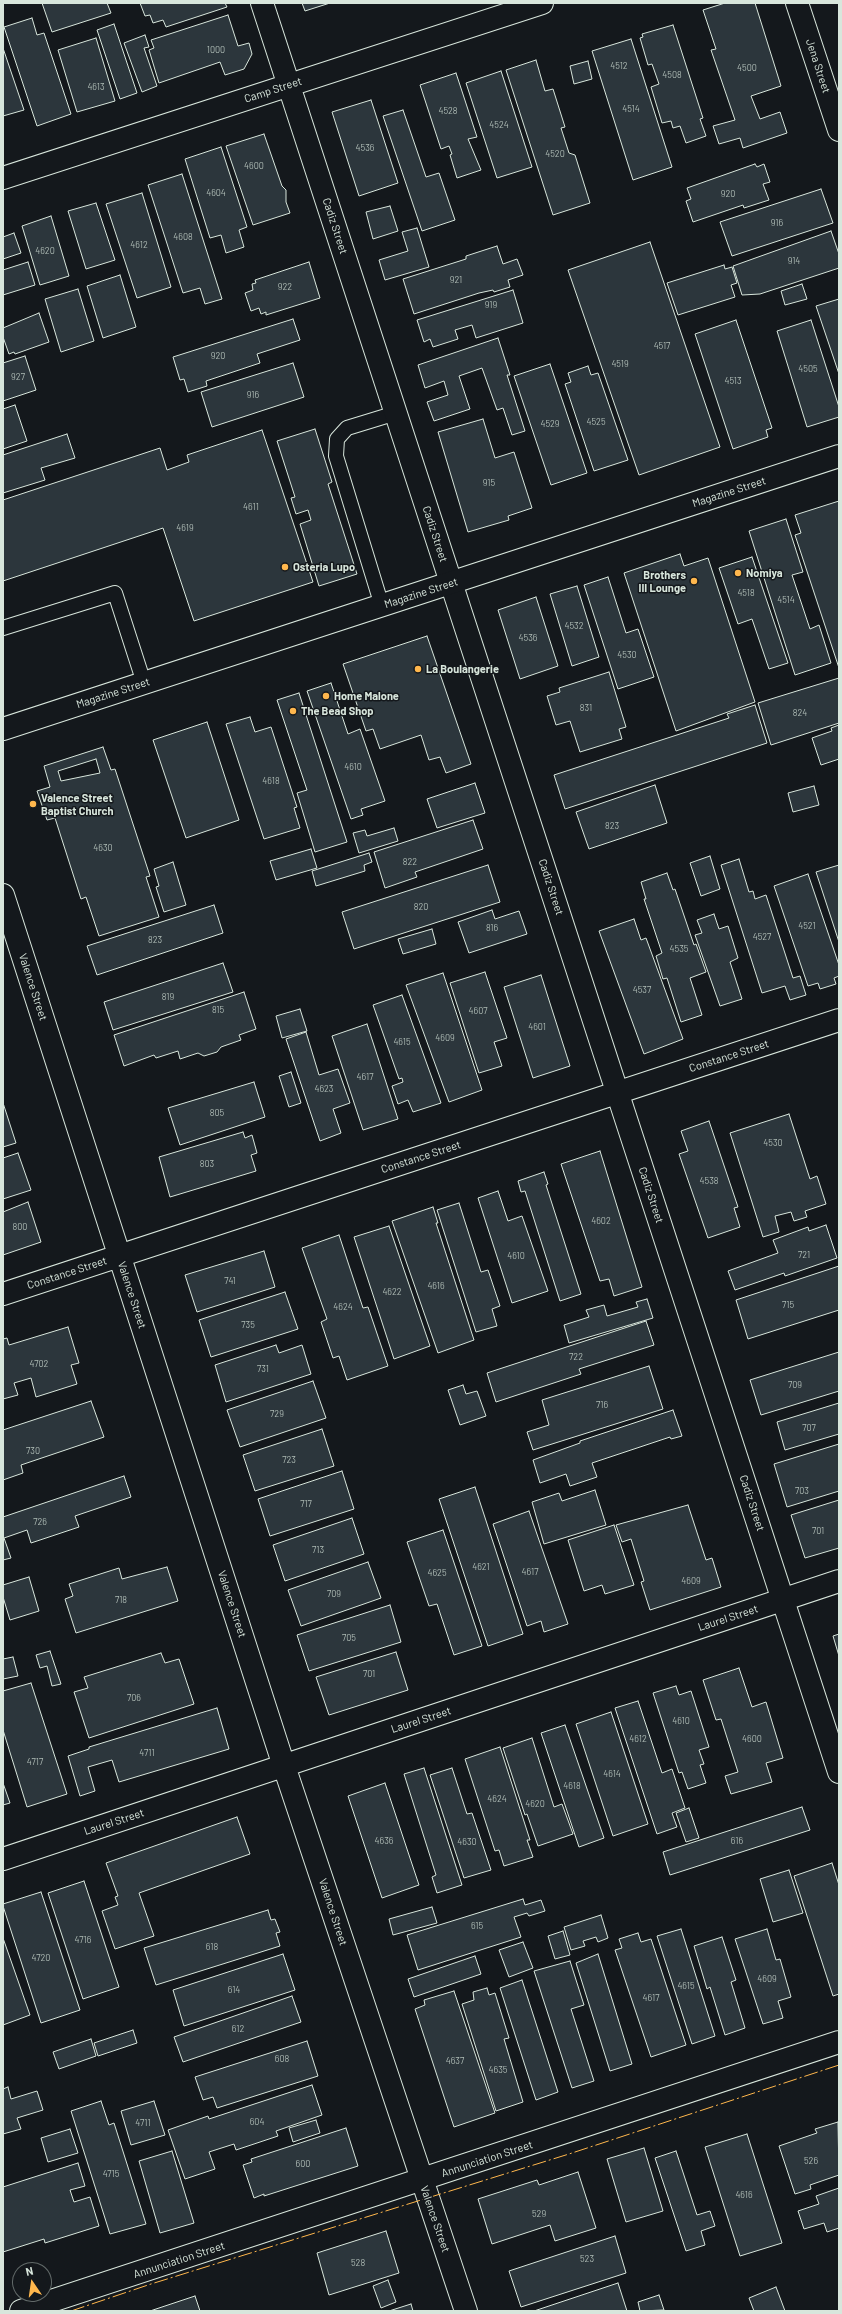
<!DOCTYPE html>
<html>
<head>
<meta charset="utf-8">
<style>
	body { margin:0 }
	#map { position:relative; width:842px; height:2314px; overflow:hidden; background:#14181c; font-family:Barlow,sans-serif }
	canvas { display:block }
	.frame { position:absolute; inset:0; border:4px solid #d8e6dc; pointer-events:none }
	.north { position:absolute; left:12px; top:2262px; width:40px; height:40px; box-sizing:border-box; background:#14181c; border:1px solid #626a69; border-radius:50%; rotate:347deg; font-size:11px; font-weight:700; line-height:16px; text-align:center; color:#d8e6dc }
	.north::after { content:''; display:block; margin:auto; width:14px; height:18px; background:#ffb74d; clip-path:polygon(50% 0,100% 100%,50% 72%,0 100%) }
</style>
</head>
<body>
<div id="map">
<canvas width="842" height="2314"></canvas>
<div class="frame"></div>
<div class="north">N</div>
</div>
<script>
const c = document.querySelector('canvas').getContext('2d');
c.lineJoin = 'round';
function paint(path, color) { c.fillStyle = color; c.fill(path, 'evenodd'); }
const poly = rows => new Path2D(rows.map(r => 'M' + r).join(''));
function trace(path, color, width, dash) { c.strokeStyle = color; c.lineWidth = width; c.lineCap = dash ? 'butt' : 'round'; c.setLineDash(dash || []); c.stroke(path); }
function write(font, color, halo, rows, align = 'center') {
  c.font = font + ' Barlow,sans-serif'; c.lineWidth = 3; c.setLineDash([]); c.textBaseline = 'middle'; c.strokeStyle = halo; c.fillStyle = color; for (const [text, x, y, turn = 0] of rows) {
    c.save(); c.translate(x, y); c.rotate((+turn || 0) * Math.PI / 180); c.textAlign = isNaN(turn) ? turn : align; if (halo) c.strokeText(text, 0, 0); c.fillText(text, 0, 0); c.restore();
  }
}
const building = poly([
	[42,3,107,3,111,13,52,32,42,3],
	[140,3,225,3,227,7,166,27,163,20,153,23,150,15,145,16,140,3],
	[302,3,330,3,305,11,302,3],
	[725,3,755,3,781,86,751,96,760,119,780,112,787,133,743,148,740,138,719,144,713,126,735,120,711,50,716,49,703,10,725,3],
	[228,15,238,46,249,43,252,54,244,69,225,75,220,62,159,83,149,50,154,48,151,40,228,15],
	[32,18,37,35,44,33,71,114,37,126,4,27,32,18],
	[114,24,137,93,120,99,97,30,114,24],
	[673,25,703,118,700,119,706,136,686,143,680,126,673,128,671,121,662,123,651,87,659,84,652,64,648,65,640,38,643,37,642,34,673,25],
	[145,35,149,47,144,48,157,86,142,92,124,43,145,35],
	[96,38,115,101,77,112,58,50,96,38],
	[631,39,672,167,633,180,592,51,631,39],
	[3,48,24,110,3,116,3,48],
	[536,60,545,91,553,89,565,127,561,128,569,153,575,155,590,203,553,215,506,70,536,60],
	[588,61,592,79,574,84,570,66,588,61],
	[501,71,532,167,497,178,466,83,501,71],
	[456,73,477,137,468,139,481,170,457,178,450,155,452,154,449,146,441,149,420,85,456,73],
	[371,100,398,183,359,196,332,112,371,100],
	[403,110,426,177,439,173,455,220,422,231,383,116,403,110],
	[264,134,282,186,286,190,286,202,290,213,253,225,226,146,264,134],
	[221,147,247,227,239,230,244,247,226,253,221,235,210,238,185,159,221,147],
	[755,164,757,167,764,164,770,182,763,184,769,200,744,208,743,205,693,222,686,201,691,199,687,188,755,164],
	[182,174,222,299,205,304,200,288,183,293,148,185,182,174],
	[821,189,833,223,732,256,720,222,821,189],
	[142,193,171,287,137,298,106,204,142,193],
	[96,203,115,260,86,269,68,211,96,203],
	[390,206,398,231,373,239,366,212,390,206],
	[51,216,69,276,40,285,22,226,51,216],
	[417,228,429,267,385,280,379,260,408,251,402,232,417,228],
	[831,231,839,254,839,268,760,294,742,295,733,266,831,231],
	[14,233,21,253,3,259,3,237,14,233],
	[650,242,720,447,639,475,568,270,650,242],
	[497,246,503,264,517,259,523,275,508,280,510,287,494,292,493,290,479,293,414,314,403,279,466,259,466,256,497,246],
	[28,262,35,285,3,295,3,270,28,262],
	[309,262,320,298,266,315,266,312,261,314,259,308,251,311,245,293,253,290,252,284,256,283,255,280,309,262],
	[724,265,725,269,732,267,737,283,731,285,735,297,678,315,667,283,724,265],
	[120,275,136,327,103,338,87,286,120,275],
	[802,284,807,299,785,305,781,291,802,284],
	[78,289,94,341,61,352,45,299,78,289],
	[513,290,523,323,476,338,472,325,455,330,458,339,433,347,430,339,424,342,417,320,513,290],
	[839,299,839,374,816,306,839,299],
	[39,313,49,342,15,354,14,352,9,354,3,337,3,328,39,313],
	[293,319,300,340,257,354,260,363,206,381,207,386,188,392,184,379,180,380,173,357,293,319],
	[736,320,772,428,766,430,768,437,733,449,695,334,736,320],
	[811,320,839,407,839,417,807,427,777,331,811,320],
	[498,338,510,375,507,375,525,431,512,435,503,408,497,410,482,368,459,376,470,409,434,421,427,402,448,395,444,381,425,388,418,365,498,338],
	[25,356,36,390,3,401,3,363,25,356],
	[293,363,304,397,212,427,201,392,293,363],
	[550,364,587,473,551,485,514,376,550,364],
	[588,366,591,375,598,373,628,460,594,471,565,384,571,382,568,373,588,366],
	[15,405,27,441,3,449,3,409,15,405],
	[483,419,495,458,514,452,532,508,508,516,509,520,468,532,438,432,483,419],
	[315,429,332,482,328,484,357,574,319,586,300,524,311,520,308,510,296,514,291,498,295,497,277,441,315,429],
	[262,430,313,582,194,621,163,528,3,581,3,500,160,448,167,470,189,462,187,455,262,430],
	[67,434,75,458,41,468,45,480,3,493,3,455,67,434],
	[839,501,839,668,795,535,801,533,795,515,839,501],
	[786,519,803,572,792,575,810,629,819,625,831,663,795,675,749,531,786,519],
	[680,554,684,566,708,558,755,702,676,731,624,573,680,554],
	[752,557,788,663,769,669,752,619,738,624,719,568,752,557],
	[608,577,626,633,638,629,654,677,618,689,584,585,608,577],
	[577,586,599,657,572,666,550,594,577,586],
	[536,597,558,666,520,679,498,610,536,597],
	[427,636,471,764,446,773,440,757,429,760,421,735,380,749,373,729,366,731,343,664,427,636],
	[609,672,626,727,619,729,622,739,580,752,570,721,556,725,547,696,560,692,559,688,609,672],
	[839,678,839,723,771,745,758,703,839,678],
	[331,683,348,734,360,729,385,801,361,809,363,815,351,819,307,691,331,683],
	[299,693,347,842,315,852,297,793,307,790,277,700,299,693],
	[755,705,767,743,565,809,554,775,729,718,727,714,755,705],
	[250,717,255,732,271,727,297,807,294,808,300,828,264,839,226,724,250,717],
	[207,722,239,820,186,838,153,740,207,722],
	[839,725,839,759,821,765,812,738,832,731,831,728,839,725],
	[103,747,111,770,115,769,150,876,146,877,159,917,99,936,86,897,81,899,55,818,47,820,37,791,50,787,44,766,103,747],
	[96,759,100,773,61,781,58,771,96,759],
	[475,783,485,813,437,828,427,799,475,783],
	[655,785,667,823,589,849,576,812,655,785],
	[814,786,819,805,793,812,788,793,814,786],
	[473,820,483,849,415,872,417,877,385,888,374,852,473,820],
	[394,828,398,841,359,853,353,833,365,830,367,836,394,828],
	[311,849,317,868,276,880,270,861,311,849],
	[369,853,372,862,364,865,365,871,316,886,312,871,369,853],
	[710,856,720,889,701,896,690,863,710,856],
	[739,859,749,892,753,891,755,899,766,895,793,978,800,976,806,995,790,1000,785,986,762,993,721,865,739,859],
	[173,862,186,905,164,912,156,887,159,886,154,869,173,862],
	[488,865,500,902,354,949,342,912,488,865],
	[839,865,839,942,816,872,839,865],
	[667,873,673,890,675,889,694,945,696,944,706,972,690,978,702,1015,681,1022,667,978,663,979,656,956,662,953,644,899,646,899,641,882,667,873],
	[808,874,839,965,839,976,834,978,836,984,820,989,818,983,808,986,774,886,808,874],
	[214,905,223,933,97,975,87,946,214,905],
	[492,910,495,919,519,911,527,934,469,953,458,922,492,910],
	[714,914,719,929,728,926,738,958,730,962,742,999,720,1006,695,935,702,933,697,920,714,914],
	[634,919,641,940,646,938,683,1039,644,1054,599,931,634,919],
	[432,929,436,944,403,954,398,939,432,929],
	[223,963,233,992,113,1030,104,1002,223,963],
	[485,972,507,1038,494,1042,502,1066,479,1073,450,983,485,972],
	[443,973,482,1090,449,1102,406,985,443,973],
	[541,975,570,1066,533,1078,504,987,541,975],
	[244,992,256,1029,239,1035,241,1040,221,1047,217,1052,204,1056,198,1053,180,1059,178,1051,156,1058,154,1055,124,1066,114,1035,244,992],
	[402,995,441,1103,413,1112,408,1100,398,1104,392,1086,403,1082,402,1078,399,1079,373,1005,402,995],
	[300,1009,307,1031,282,1038,276,1016,300,1009],
	[367,1024,398,1119,363,1130,332,1036,367,1024],
	[306,1032,319,1075,338,1069,350,1103,333,1109,341,1133,320,1141,286,1039,306,1032],
	[291,1072,301,1103,289,1107,279,1076,291,1072],
	[254,1082,265,1117,180,1145,168,1108,254,1082],
	[4,1106,16,1143,3,1147,3,1107,4,1106],
	[789,1114,810,1179,817,1176,826,1204,805,1211,807,1217,794,1221,791,1212,775,1216,779,1232,763,1237,730,1133,789,1114],
	[709,1121,738,1207,734,1208,740,1227,708,1238,679,1154,688,1151,681,1131,709,1121],
	[243,1132,245,1138,252,1135,257,1153,251,1155,256,1171,170,1197,159,1157,243,1132],
	[600,1151,642,1287,614,1296,609,1279,600,1281,561,1164,600,1151],
	[18,1153,31,1190,3,1199,3,1158,18,1153],
	[544,1172,548,1184,546,1185,581,1294,560,1301,525,1191,521,1192,518,1181,544,1172],
	[498,1191,508,1221,522,1216,548,1291,512,1303,478,1198,498,1191],
	[28,1202,41,1242,3,1255,3,1212,28,1202],
	[459,1203,481,1272,488,1270,500,1306,492,1309,497,1326,476,1332,437,1210,459,1203],
	[433,1207,438,1223,436,1223,474,1340,438,1353,392,1221,433,1207],
	[826,1225,837,1258,785,1276,784,1273,735,1290,728,1271,778,1253,773,1240,808,1227,809,1231,826,1225],
	[389,1226,430,1346,394,1359,354,1237,389,1226],
	[339,1235,363,1308,368,1307,388,1366,347,1380,339,1356,333,1358,321,1322,327,1319,302,1248,339,1235],
	[264,1251,275,1287,197,1312,185,1275,264,1251],
	[839,1266,839,1310,748,1339,736,1300,839,1266],
	[285,1292,298,1329,211,1357,199,1320,285,1292],
	[647,1299,653,1318,569,1343,564,1325,589,1317,586,1310,604,1305,607,1316,638,1307,636,1302,647,1299],
	[646,1321,654,1345,579,1369,581,1374,496,1402,487,1373,646,1321],
	[68,1327,79,1363,71,1365,77,1384,36,1397,31,1378,14,1383,18,1395,3,1399,3,1339,7,1338,9,1345,68,1327],
	[276,1345,279,1353,302,1345,311,1374,226,1402,215,1365,276,1345],
	[839,1352,839,1391,761,1415,750,1380,839,1352],
	[649,1366,663,1409,533,1450,527,1432,549,1425,542,1400,649,1366],
	[313,1381,326,1418,240,1447,227,1410,313,1381],
	[463,1385,466,1394,477,1391,486,1416,460,1425,448,1390,463,1385],
	[91,1401,104,1437,21,1465,23,1473,3,1480,3,1430,91,1401],
	[839,1403,839,1434,785,1450,777,1422,839,1403],
	[673,1410,682,1436,671,1439,670,1437,592,1463,597,1477,570,1486,566,1474,540,1483,533,1460,580,1443,580,1441,673,1410],
	[322,1429,334,1466,255,1491,243,1455,322,1429],
	[839,1444,839,1491,787,1507,774,1464,839,1444],
	[342,1471,354,1509,270,1536,258,1499,342,1471],
	[124,1476,131,1497,75,1516,79,1527,31,1543,27,1530,4,1538,11,1558,3,1560,3,1517,124,1476],
	[475,1487,523,1634,488,1646,439,1499,475,1487],
	[595,1490,606,1525,544,1544,532,1502,559,1493,562,1501,595,1490],
	[839,1500,839,1548,805,1558,791,1515,839,1500],
	[688,1505,706,1560,712,1558,721,1587,650,1610,641,1582,644,1581,631,1539,622,1542,616,1525,688,1505],
	[529,1511,568,1624,544,1632,541,1621,527,1626,493,1524,529,1511],
	[352,1518,364,1554,285,1581,273,1545,352,1518],
	[614,1525,634,1585,605,1594,602,1585,584,1591,568,1540,614,1525],
	[443,1530,482,1646,454,1655,437,1604,429,1606,407,1542,443,1530],
	[368,1562,381,1598,301,1626,288,1590,368,1562],
	[167,1567,178,1601,76,1633,65,1599,73,1596,69,1584,119,1568,122,1579,167,1567],
	[29,1577,39,1611,10,1620,3,1597,3,1585,29,1577],
	[390,1605,401,1642,309,1671,297,1635,390,1605],
	[839,1634,839,1656,833,1636,839,1634],
	[50,1651,61,1684,52,1686,47,1666,40,1668,36,1655,50,1651],
	[396,1652,408,1690,329,1715,316,1677,396,1652],
	[161,1653,165,1663,179,1659,194,1704,89,1738,74,1692,88,1688,84,1677,161,1653],
	[13,1657,18,1676,3,1679,3,1659,13,1657],
	[739,1668,752,1707,766,1702,783,1758,766,1763,772,1782,731,1794,725,1776,738,1772,721,1719,716,1720,703,1680,739,1668],
	[31,1683,67,1794,27,1807,3,1730,3,1691,31,1683],
	[676,1686,679,1695,691,1691,709,1747,699,1750,704,1764,700,1765,706,1783,688,1789,682,1772,679,1773,653,1693,676,1686],
	[638,1701,662,1773,672,1769,685,1808,672,1813,677,1827,657,1834,615,1708,638,1701],
	[217,1708,229,1749,119,1782,112,1760,88,1767,95,1791,80,1796,68,1756,89,1749,89,1747,217,1708],
	[611,1712,648,1824,613,1836,576,1724,611,1712],
	[565,1725,604,1838,579,1847,541,1733,565,1725],
	[532,1738,554,1807,562,1804,573,1834,538,1846,527,1814,525,1815,503,1748,532,1738],
	[500,1747,530,1840,527,1840,533,1857,504,1866,499,1850,495,1851,465,1759,500,1747],
	[424,1768,462,1885,437,1893,432,1877,436,1875,404,1774,424,1768],
	[452,1768,467,1814,472,1813,491,1870,464,1878,430,1775,452,1768],
	[3,1783,10,1803,3,1805,3,1783],
	[385,1783,419,1885,382,1898,348,1796,385,1783],
	[802,1807,810,1830,670,1875,663,1852,802,1807],
	[689,1808,699,1838,686,1842,676,1813,689,1808],
	[237,1817,250,1854,139,1893,154,1936,115,1949,102,1911,118,1905,115,1897,118,1896,106,1863,237,1817],
	[832,1863,839,1885,839,1994,833,1996,794,1876,832,1863],
	[789,1870,803,1913,773,1922,760,1879,789,1870],
	[84,1881,119,1987,83,1999,48,1893,84,1881],
	[41,1892,80,2010,41,2023,3,1906,3,1904,41,1892],
	[523,1899,525,1905,541,1900,545,1911,529,1916,527,1913,514,1917,521,1937,418,1970,407,1935,523,1899],
	[432,1907,437,1923,393,1935,389,1919,432,1907],
	[268,1910,271,1920,275,1919,280,1932,276,1933,280,1946,156,1985,144,1948,268,1910],
	[601,1915,608,1938,598,1942,596,1937,583,1941,585,1946,571,1950,564,1927,601,1915],
	[681,1929,715,2036,692,2044,657,1936,681,1929],
	[767,1929,776,1960,780,1959,791,1997,778,2001,783,2018,763,2024,735,1939,767,1929],
	[563,1931,570,1955,555,1959,548,1936,563,1931],
	[638,1933,641,1942,651,1939,686,2045,651,2057,615,1950,622,1948,619,1939,638,1933],
	[722,1937,736,1980,731,1982,745,2028,725,2035,710,1987,707,1989,694,1946,722,1937],
	[3,1938,30,2015,3,2025,3,1938],
	[523,1942,533,1968,509,1977,499,1950,523,1942],
	[283,1954,295,1990,184,2026,173,1990,283,1954],
	[598,1954,632,2064,610,2071,576,1963,598,1954],
	[475,1956,481,1974,414,1997,408,1979,475,1956],
	[570,1961,584,2005,571,2009,594,2081,572,2088,534,1971,570,1961],
	[522,1980,558,2092,536,2100,500,1988,522,1980],
	[487,1988,489,1995,495,1993,509,2038,504,2039,523,2102,496,2111,462,2004,474,2000,473,1992,487,1988],
	[454,1991,495,2113,454,2127,415,2009,425,2005,424,2000,454,1991],
	[292,1996,301,2022,183,2062,174,2037,292,1996],
	[133,2030,137,2043,98,2056,94,2043,133,2030],
	[91,2039,96,2056,59,2069,53,2052,91,2039],
	[307,2041,318,2076,217,2108,213,2097,203,2100,195,2077,307,2041],
	[312,2085,322,2115,276,2131,278,2136,236,2150,234,2144,209,2152,215,2169,185,2179,168,2130,208,2116,209,2119,312,2085],
	[8,2087,11,2099,37,2091,43,2110,17,2118,21,2129,3,2134,3,2089,8,2087],
	[101,2101,109,2125,114,2123,146,2224,110,2234,71,2111,101,2101],
	[154,2101,165,2135,131,2145,121,2111,154,2101],
	[316,2120,320,2133,293,2142,289,2128,316,2120],
	[838,2122,839,2175,810,2185,811,2189,795,2194,779,2146,817,2133,815,2129,838,2122],
	[346,2128,358,2166,264,2196,264,2194,254,2198,243,2165,252,2162,251,2159,346,2128],
	[70,2129,78,2153,48,2162,41,2138,70,2129],
	[747,2134,782,2243,740,2256,705,2147,747,2134],
	[644,2148,663,2211,626,2222,607,2159,644,2148],
	[172,2151,194,2223,160,2233,139,2161,172,2151],
	[676,2151,697,2215,710,2211,715,2226,701,2231,705,2245,686,2251,655,2158,676,2151],
	[78,2163,85,2186,70,2190,74,2202,90,2197,99,2226,45,2243,44,2239,3,2252,3,2187,78,2163],
	[578,2172,596,2228,555,2241,550,2225,492,2244,478,2199,537,2180,539,2185,578,2172],
	[839,2188,839,2228,827,2232,824,2223,804,2229,798,2211,819,2204,816,2196,839,2188],
	[386,2231,399,2273,329,2295,317,2253,386,2231],
	[615,2236,626,2273,521,2307,509,2271,615,2236],
	[388,2280,396,2302,381,2308,373,2286,388,2280],
	[618,2283,627,2311,534,2311,618,2283],
	[776,2287,785,2311,754,2311,749,2298,776,2287],
	[659,2295,664,2310,640,2311,638,2302,659,2295],
	[195,2296,200,2311,150,2311,195,2296],
	[411,2304,413,2311,389,2311,411,2304]
]);
paint(building, '#2c363c');
trace(building, '#d8e6dc', 1);
const lane = poly([
	[382,606,336,456,337,439,347,428,396,413],
	[3,628,115,593,144,683]
]);
const street = poly([
	[262,3,839,1772],
	[797,3,839,130],
	[3,178,542,3],
	[3,895,284,1766,466,2311],
	[3,1294,839,1020],
	[3,1859,839,1581],
	[21,2311,839,2042]
]);
const secondary = poly([
	[3,729,839,456]
]);
trace(lane, '#d8e6dc', 16);
trace(street, '#d8e6dc', 24);
trace(secondary, '#d8e6dc', 24);
trace(lane, '#14181c', 14);
trace(street, '#14181c', 22);
trace(secondary, '#14181c', 22);
trace(poly([
	[71,2311,151,2284,569,2154,839,2065]
]), '#ffb74d', 1, [14, 3, 2, 3]);
for (const [x, y, r, color] of [
	[285,567,4,"#ffb74d"],
	[738,573,4,"#ffb74d"],
	[694,581,4,"#ffb74d"],
	[418,669,4,"#ffb74d"],
	[326,696,4,"#ffb74d"],
	[293,711,4,"#ffb74d"],
	[33,804,4,"#ffb74d"]
]) { const dot = new Path2D(); dot.arc(x, y, r, 0, 2 * Math.PI); c.fillStyle = color; c.fill(dot); trace(dot, '#14181c', 1.5); }
write('9px', '#adbab4', null, [
	["1000",216,50],
	["4512",619,66],
	["4500",747,68],
	["4508",672,75],
	["4613",96,87],
	["4514",631,109],
	["4528",448,111],
	["4524",499,125],
	["4536",365,148],
	["4520",555,154],
	["4600",254,166],
	["4604",216,193],
	["920",728,194],
	["916",777,223],
	["4608",183,237],
	["4612",139,245],
	["4620",45,251],
	["914",794,261],
	["921",456,280],
	["922",285,287],
	["919",491,305],
	["4517",662,346],
	["920",218,356],
	["4519",620,364],
	["4505",808,369],
	["927",18,377],
	["4513",733,381],
	["916",253,395],
	["4525",596,422],
	["4529",550,424],
	["915",489,483],
	["4611",251,507],
	["4619",185,528],
	["4518",746,593],
	["4514",786,600],
	["4532",574,626],
	["4536",528,638],
	["4530",627,655],
	["831",586,708],
	["824",800,713],
	["4610",353,767],
	["4618",271,781],
	["823",612,826],
	["4630",103,848],
	["822",410,862],
	["820",421,907],
	["4521",807,926],
	["816",492,928],
	["4527",762,937],
	["823",155,940],
	["4535",679,949],
	["4537",642,990],
	["819",168,997],
	["815",218,1010],
	["4607",478,1011],
	["4601",537,1027],
	["4609",445,1038],
	["4615",402,1042],
	["4617",365,1077],
	["4623",324,1089],
	["805",217,1113],
	["4530",773,1143],
	["803",207,1164],
	["4538",709,1181],
	["4602",601,1221],
	["800",20,1227],
	["721",804,1255],
	["4610",516,1256],
	["741",230,1281],
	["4616",436,1286],
	["4622",392,1292],
	["715",788,1305],
	["4624",343,1307],
	["735",248,1325],
	["722",576,1357],
	["4702",39,1364],
	["731",263,1369],
	["709",795,1385],
	["716",602,1405],
	["729",277,1414],
	["707",809,1428],
	["730",33,1451],
	["723",289,1460],
	["703",802,1491],
	["717",306,1504],
	["726",40,1522],
	["701",818,1531],
	["713",318,1550],
	["4621",481,1567],
	["4617",530,1572],
	["4625",437,1573],
	["4609",691,1581],
	["709",334,1594],
	["718",121,1600],
	["705",349,1638],
	["701",369,1674],
	["706",134,1698],
	["4610",681,1721],
	["4612",638,1739],
	["4600",752,1739],
	["4711",147,1753],
	["4717",35,1762],
	["4614",612,1774],
	["4618",572,1786],
	["4624",497,1799],
	["4620",535,1804],
	["4636",384,1841],
	["616",737,1841],
	["4630",467,1842],
	["615",477,1926],
	["4716",83,1940],
	["618",212,1947],
	["4720",41,1958],
	["4609",767,1979],
	["4615",686,1986],
	["614",234,1990],
	["4617",651,1998],
	["612",238,2029],
	["608",282,2059],
	["4637",455,2061],
	["4635",498,2070],
	["604",257,2122],
	["4711",143,2123],
	["526",811,2161],
	["600",303,2164],
	["4715",111,2174],
	["4616",744,2195],
	["529",539,2214],
	["523",587,2259],
	["528",358,2263]
]);
write('11px', '#d8e6dc', '#14181c', [
	["Jena Street",818,66,72],
	["Camp Street",273,90,-18],
	["Cadiz Street",335,226,72],
	["Magazine Street",729,492,-18],
	["Cadiz Street",435,534,72],
	["Magazine Street",421,593,-18],
	["Magazine Street",113,693,-18],
	["Cadiz Street",551,887,72],
	["Valence Street",33,987,72],
	["Constance Street",729,1056,-18],
	["Constance Street",421,1157,-18],
	["Cadiz Street",651,1195,72],
	["Constance Street",67,1273,-18],
	["Valence Street",132,1295,72],
	["Cadiz Street",752,1503,72],
	["Valence Street",232,1604,72],
	["Laurel Street",728,1618,-18],
	["Laurel Street",421,1720,-18],
	["Laurel Street",114,1822,-18],
	["Valence Street",333,1912,72],
	["Annunciation Street",487,2159,-18],
	["Valence Street",435,2219,71],
	["Annunciation Street",179,2260,-18]
]);
write('bold 11px', '#d8e6dc', '#14181c', [
	["Osteria Lupo",293,567],
	["Nomiya",746,573],
	["Brothers",686,575,"right"],
	["III Lounge",686,588,"right"],
	["La Boulangerie",426,669],
	["Home Malone",334,696],
	["The Bead Shop",301,711],
	["Valence Street",41,798],
	["Baptist Church",41,811]
], 'left');
</script>
</body>
</html>
